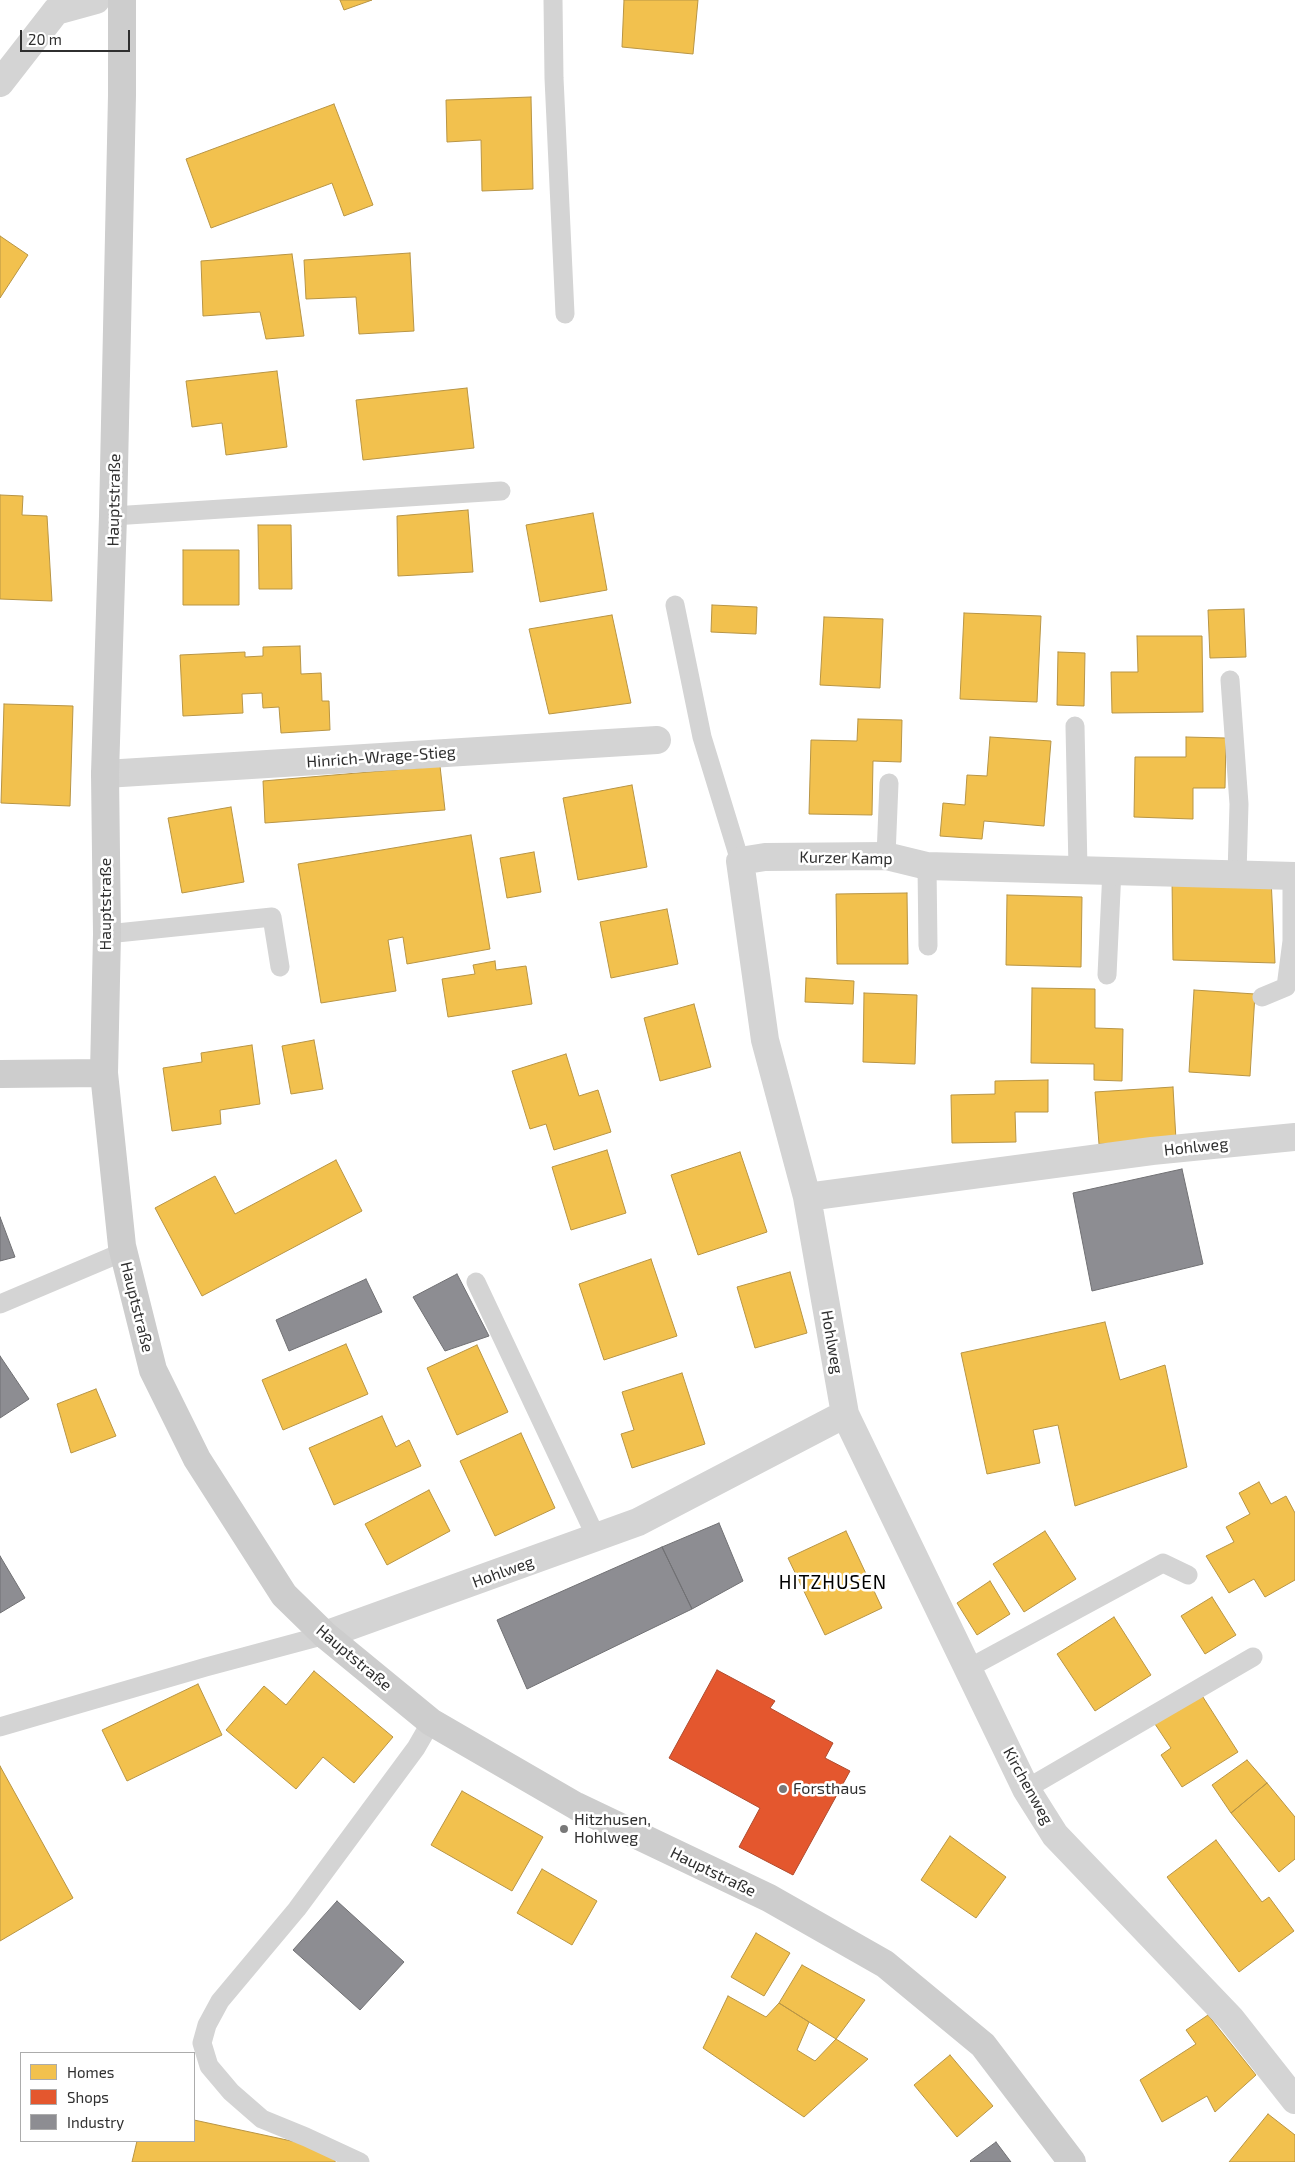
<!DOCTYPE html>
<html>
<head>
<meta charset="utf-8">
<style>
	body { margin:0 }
	#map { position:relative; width:1295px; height:2162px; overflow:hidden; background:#fff; font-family:"Exo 2",sans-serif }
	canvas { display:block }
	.legend { position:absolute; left:20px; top:2052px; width:175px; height:90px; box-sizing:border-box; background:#fff; border:1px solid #acacac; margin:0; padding:6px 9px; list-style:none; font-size:15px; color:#2f2f2f }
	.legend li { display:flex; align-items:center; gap:10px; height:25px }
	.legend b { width:25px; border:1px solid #acacac }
	.scale { position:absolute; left:20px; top:30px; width:110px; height:22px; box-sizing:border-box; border:2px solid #2f2f2f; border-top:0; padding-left:6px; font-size:15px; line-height:18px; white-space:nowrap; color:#2f2f2f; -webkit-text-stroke:4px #fff; paint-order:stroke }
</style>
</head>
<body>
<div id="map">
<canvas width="1295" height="2162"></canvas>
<ul class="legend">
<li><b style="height:14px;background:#f2c14e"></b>Homes</li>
<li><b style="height:14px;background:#e4572e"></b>Shops</li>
<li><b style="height:14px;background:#8d8d92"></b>Industry</li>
</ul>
<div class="scale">20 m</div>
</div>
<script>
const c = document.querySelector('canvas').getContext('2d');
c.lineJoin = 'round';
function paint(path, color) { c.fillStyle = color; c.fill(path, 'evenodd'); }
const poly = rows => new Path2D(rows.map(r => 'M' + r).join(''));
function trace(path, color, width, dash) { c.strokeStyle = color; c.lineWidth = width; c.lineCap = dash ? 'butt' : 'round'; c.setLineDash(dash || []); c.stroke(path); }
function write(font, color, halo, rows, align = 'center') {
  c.font = font + ' "Exo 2",sans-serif'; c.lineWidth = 5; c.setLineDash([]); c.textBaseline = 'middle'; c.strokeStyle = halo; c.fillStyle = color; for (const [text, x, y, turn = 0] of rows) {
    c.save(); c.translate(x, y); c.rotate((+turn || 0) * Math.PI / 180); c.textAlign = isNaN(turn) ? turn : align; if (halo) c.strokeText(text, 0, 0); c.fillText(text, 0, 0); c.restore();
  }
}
const homes = poly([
	[340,0,372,0,344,10,340,0],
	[624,0,698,0,693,54,622,47,624,0],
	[531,97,533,189,482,191,481,140,447,142,446,100,531,97],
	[334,104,373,205,344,216,332,183,211,228,186,159,334,104],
	[0,236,28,255,0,298,0,236],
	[410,253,414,331,359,334,356,297,306,299,304,260,410,253],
	[292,254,304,336,266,339,260,312,203,316,201,261,292,254],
	[277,371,287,447,226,455,222,423,192,427,186,381,277,371],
	[467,388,474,448,363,460,356,400,467,388],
	[0,495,23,496,22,515,47,516,52,601,0,599,0,495],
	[468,510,473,572,398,576,397,516,468,510],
	[593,513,607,590,540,602,526,525,593,513],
	[258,525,291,525,292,589,259,589,258,525],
	[183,550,239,550,239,605,183,605,183,550],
	[712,605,757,607,756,634,711,632,712,605],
	[1244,609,1246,657,1210,658,1208,610,1244,609],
	[964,613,1041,616,1037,702,960,699,964,613],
	[612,615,631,703,549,714,529,629,612,615],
	[824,617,883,619,880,688,820,685,824,617],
	[1137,636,1202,636,1203,712,1112,713,1111,672,1138,672,1137,636],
	[300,646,301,674,321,673,322,701,329,701,330,730,281,733,279,707,263,708,262,693,242,694,243,713,183,716,180,655,245,652,245,657,263,656,263,647,300,646],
	[1058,652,1085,653,1084,706,1057,705,1058,652],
	[4,704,73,706,70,806,1,803,4,704],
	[858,719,902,720,901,762,873,761,872,815,809,814,811,740,857,741,858,719],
	[990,737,1051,741,1044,826,984,821,982,839,940,836,943,803,965,805,967,775,987,776,990,737],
	[1186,737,1226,738,1225,788,1193,788,1193,819,1134,817,1135,757,1186,757,1186,737],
	[440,766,445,810,265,823,263,781,440,766],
	[632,785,647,867,578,880,563,798,632,785],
	[231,807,244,882,182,893,168,818,231,807],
	[471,835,490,949,407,964,403,937,388,940,396,991,321,1003,298,864,471,835],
	[534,852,541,892,507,898,500,858,534,852],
	[1172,878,1271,878,1275,963,1173,960,1172,878],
	[907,893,908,964,837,964,836,894,907,893],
	[1007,895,1082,897,1081,967,1006,965,1007,895],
	[667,909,678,964,611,978,600,922,667,909],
	[495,961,496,970,526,966,532,1004,448,1017,442,979,475,974,473,965,495,961],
	[806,978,854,981,853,1004,805,1002,806,978],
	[1032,988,1095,989,1095,1028,1123,1029,1122,1081,1094,1080,1094,1064,1031,1063,1032,988],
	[1194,990,1255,994,1250,1076,1189,1072,1194,990],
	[864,993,917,995,915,1064,863,1062,864,993],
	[694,1004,711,1067,660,1081,644,1018,694,1004],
	[314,1040,323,1089,291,1094,282,1046,314,1040],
	[252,1045,260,1104,220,1110,221,1124,172,1131,163,1068,202,1062,201,1053,252,1045],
	[566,1054,579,1096,598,1090,611,1132,554,1150,546,1124,530,1129,512,1071,566,1054],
	[1048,1080,1048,1112,1015,1112,1016,1142,952,1143,951,1095,995,1094,995,1081,1048,1080],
	[1173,1087,1176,1140,1099,1144,1095,1092,1173,1087],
	[607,1150,626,1213,571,1230,552,1167,607,1150],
	[740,1152,767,1232,698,1255,671,1175,740,1152],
	[336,1160,362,1211,202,1296,155,1208,215,1176,235,1214,336,1160],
	[651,1259,677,1336,604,1360,579,1284,651,1259],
	[790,1272,807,1333,755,1348,737,1287,790,1272],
	[1105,1322,1120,1380,1165,1365,1187,1467,1075,1506,1058,1425,1033,1430,1040,1463,987,1474,961,1353,1105,1322],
	[346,1344,368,1394,283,1430,262,1380,346,1344],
	[477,1345,508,1412,457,1435,427,1368,477,1345],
	[682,1373,705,1444,632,1468,621,1434,634,1430,622,1392,682,1373],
	[96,1389,116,1436,71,1453,57,1404,96,1389],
	[382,1416,396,1447,409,1440,421,1466,334,1505,309,1448,382,1416],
	[521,1433,555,1508,495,1536,460,1461,521,1433],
	[1259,1482,1271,1504,1286,1496,1295,1513,1295,1580,1265,1597,1254,1579,1229,1593,1206,1556,1234,1542,1226,1527,1250,1514,1239,1493,1259,1482],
	[429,1490,450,1531,387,1565,365,1524,429,1490],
	[846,1531,882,1608,825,1635,788,1558,846,1531],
	[1045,1531,1076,1579,1024,1612,993,1564,1045,1531],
	[990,1581,1010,1614,977,1635,957,1603,990,1581],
	[1212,1597,1236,1635,1205,1654,1181,1616,1212,1597],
	[1114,1617,1151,1675,1095,1711,1057,1654,1114,1617],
	[314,1671,393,1737,354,1783,323,1757,296,1789,226,1730,264,1686,286,1705,314,1671],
	[198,1684,222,1735,127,1781,102,1730,198,1684],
	[1201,1694,1238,1752,1182,1787,1161,1755,1171,1748,1155,1724,1201,1694],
	[1247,1760,1267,1783,1231,1813,1212,1785,1247,1760],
	[0,1766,73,1898,0,1941,0,1766],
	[1267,1783,1295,1817,1295,1859,1279,1872,1231,1813,1267,1783],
	[462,1791,543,1837,512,1891,431,1845,462,1791],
	[950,1836,1006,1877,976,1918,921,1880,950,1836],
	[1216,1840,1262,1902,1269,1897,1294,1931,1239,1972,1167,1877,1216,1840],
	[542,1869,597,1901,572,1945,517,1913,542,1869],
	[756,1933,790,1953,764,1996,731,1977,756,1933],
	[802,1965,865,2000,836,2039,779,2003,802,1965],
	[728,1996,766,2017,779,2003,809,2022,797,2050,815,2061,836,2039,868,2059,804,2117,703,2048,728,1996],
	[1208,2015,1256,2075,1215,2112,1207,2096,1162,2122,1140,2080,1196,2044,1186,2030,1208,2015],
	[950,2055,993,2106,957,2137,914,2085,950,2055],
	[1268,2114,1295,2135,1295,2162,1229,2162,1268,2114],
	[194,2120,338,2151,335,2162,132,2162,137,2141,194,2141,194,2120]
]);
paint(homes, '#f2c14e');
trace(homes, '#b89545', 1);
const shops = poly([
	[717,1670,775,1701,770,1708,833,1743,825,1758,850,1771,793,1875,739,1847,760,1808,669,1758,717,1670]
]);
paint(shops, '#e4572e');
trace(shops, '#ae4b2e', 1);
const industry = poly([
	[1182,1169,1203,1264,1092,1291,1073,1193,1182,1169],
	[0,1217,15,1257,0,1261,0,1217],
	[457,1274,489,1336,445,1351,413,1297,457,1274],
	[366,1279,382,1312,289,1351,276,1320,366,1279],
	[0,1356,29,1399,0,1418,0,1356],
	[719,1523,743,1581,692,1609,662,1547,719,1523],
	[662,1547,692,1609,527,1689,497,1620,662,1547],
	[0,1556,25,1598,0,1613,0,1556],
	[337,1901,404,1962,360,2010,293,1950,337,1901],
	[996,2142,1011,2162,971,2162,970,2161,996,2142]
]);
paint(industry, '#8d8d92');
trace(industry, '#717174', 1);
trace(poly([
	[553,0,554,78,565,314],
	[113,516,501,491],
	[675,605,702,737,740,861],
	[1230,680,1239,804,1237,874],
	[1075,726,1078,869],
	[886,856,889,783],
	[927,866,928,946],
	[107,934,272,917,280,967],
	[1107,975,1112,870],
	[1262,997,1286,987,1292,941,1292,876],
	[476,1282,597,1539],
	[0,1304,123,1252],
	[969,1668,1163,1563,1188,1575],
	[0,1727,206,1667,325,1635],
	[1026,1789,1253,1657],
	[360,2162,306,2137,262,2119,231,2092,209,2066,202,2043,207,2025,220,2001,297,1909,416,1748,431,1722]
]), '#d4d4d4', 19);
trace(poly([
	[0,83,56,11,96,0],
	[105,774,657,740],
	[807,1197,765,1040,740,861,765,857,886,856,927,866,1295,876],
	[845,1414,1026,1789,1055,1835,1231,2019,1295,2100],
	[325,1635,638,1522,845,1414,807,1197,1152,1151,1295,1137]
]), '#d4d4d4', 28);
trace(poly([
	[122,0,122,95,113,516,105,774,107,934,104,1073,122,1246,153,1370,197,1459,284,1595,325,1635,431,1722,576,1806,769,1898,885,1964,983,2045,1072,2162],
	[0,1074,104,1073]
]), '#cdcdcd', 28);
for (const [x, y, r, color] of [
	[783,1789,5,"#787878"],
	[564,1829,5,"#787878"]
]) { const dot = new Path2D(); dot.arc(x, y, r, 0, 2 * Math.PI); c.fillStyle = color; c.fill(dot); trace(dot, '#fff', 2); }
write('16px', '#2f2f2f', '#fff', [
	["Hauptstraße",114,500,-89],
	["Hinrich-Wrage-Stieg",381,757,-4],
	["Kurzer Kamp",846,858,1],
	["Hauptstraße",106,904,-90],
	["Hohlweg",1196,1147,-6],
	["Hauptstraße",137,1307,76],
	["Hohlweg",832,1342,80],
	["Hohlweg",503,1572,-20],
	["Hauptstraße",354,1658,40],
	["Kirchenweg",1028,1786,61],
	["Hauptstraße",713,1872,26]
]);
write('16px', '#2f2f2f', '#fff', [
	["Forsthaus",793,1789],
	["Hitzhusen,",574,1820],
	["Hohlweg",574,1838]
], 'left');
c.letterSpacing = '1px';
write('19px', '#000', '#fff', [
	["HITZHUSEN",833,1583]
]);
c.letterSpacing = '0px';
</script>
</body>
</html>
